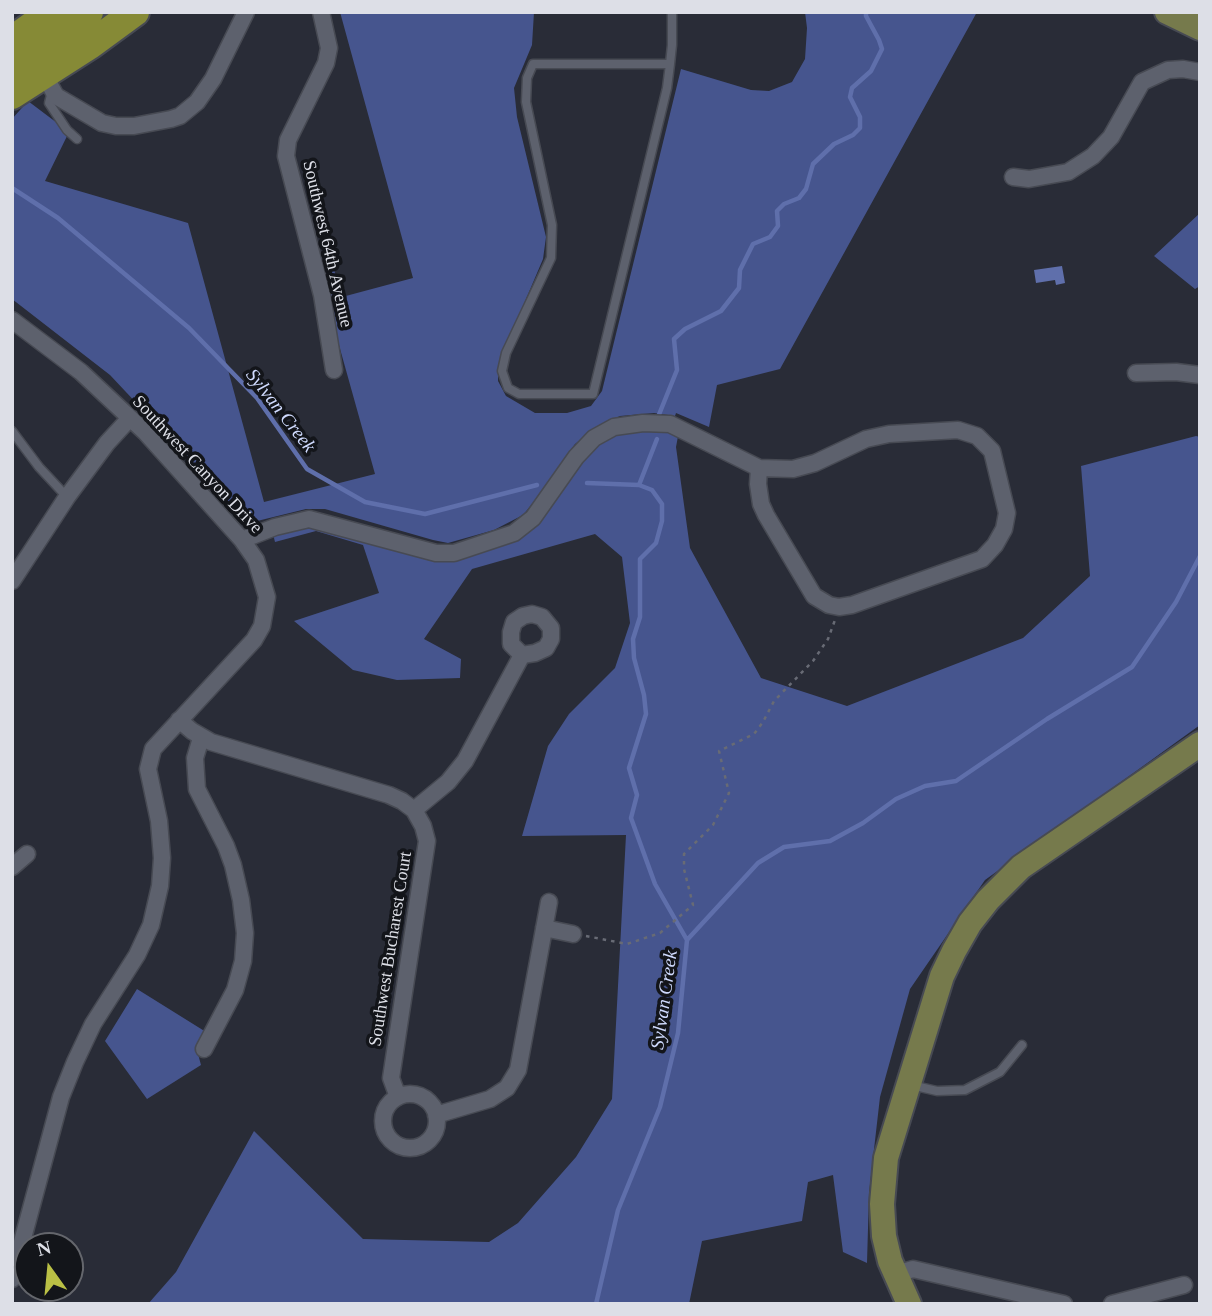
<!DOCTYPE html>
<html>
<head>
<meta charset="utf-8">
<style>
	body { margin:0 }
	#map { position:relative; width:1212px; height:1316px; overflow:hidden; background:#292c37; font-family:Georgia,serif }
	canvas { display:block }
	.frame { position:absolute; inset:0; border:14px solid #dddfe7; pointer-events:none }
	.north { position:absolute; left:14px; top:1232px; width:70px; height:70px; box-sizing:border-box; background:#13151a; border:2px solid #64666c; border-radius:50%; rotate:345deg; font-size:19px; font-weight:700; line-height:28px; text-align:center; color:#dddfe7 }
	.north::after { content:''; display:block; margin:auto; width:24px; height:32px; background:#bac045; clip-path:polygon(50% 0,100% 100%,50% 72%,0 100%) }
</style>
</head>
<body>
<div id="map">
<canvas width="1212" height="1316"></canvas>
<div class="frame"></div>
<div class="north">N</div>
</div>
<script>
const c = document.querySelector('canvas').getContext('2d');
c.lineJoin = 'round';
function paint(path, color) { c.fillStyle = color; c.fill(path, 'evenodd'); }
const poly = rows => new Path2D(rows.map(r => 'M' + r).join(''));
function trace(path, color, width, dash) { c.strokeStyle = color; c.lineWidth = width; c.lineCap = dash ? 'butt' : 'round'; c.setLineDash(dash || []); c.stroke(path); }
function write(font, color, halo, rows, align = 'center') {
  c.font = font + ' Georgia,serif'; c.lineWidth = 7; c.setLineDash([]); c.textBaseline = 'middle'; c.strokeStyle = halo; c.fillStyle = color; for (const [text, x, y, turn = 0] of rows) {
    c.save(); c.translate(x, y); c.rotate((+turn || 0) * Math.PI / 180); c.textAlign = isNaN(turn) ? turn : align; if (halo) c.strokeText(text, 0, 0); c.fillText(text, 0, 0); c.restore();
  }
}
paint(poly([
	[340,12,534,12,532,45,514,88,517,117,546,237,543,259,498,365,498,381,506,396,535,413,567,413,591,406,602,391,681,69,751,90,769,91,792,82,805,59,807,28,805,12,977,12,780,369,717,385,709,427,676,413,675,416,654,413,620,416,600,425,575,444,537,498,523,515,494,530,448,543,433,540,325,509,306,509,249,523,110,375,12,299,12,119,28,101,69,132,45,181,188,223,264,502,375,474,318,270,333,266,342,297,413,278],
	[1200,213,1200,286,1195,289,1154,256],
	[638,429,679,431,676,447,690,548,761,678,847,706,1023,638,1090,576,1081,466,1196,436,1200,437,1200,725,985,880,910,989,880,1097,869,1193,867,1263,843,1252,833,1175,808,1182,802,1221,702,1241,689,1304,148,1304,176,1272,254,1131,363,1239,489,1242,518,1223,576,1157,612,1099,626,835,522,836,548,746,569,714,615,668,630,623,622,557,595,534,472,569,424,639,461,659,460,678,397,680,353,670,294,621,379,593,363,545,316,531,275,542,273,534,307,525,429,556,544,516,582,462,596,447,614,436],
	[137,989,206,1032,198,1054,201,1065,147,1099,105,1041]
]), '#46558e');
paint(poly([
	[1062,266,1065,283,1056,285,1055,280,1036,283,1034,270]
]), '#5f6fab');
trace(poly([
	[12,188,58,218,189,328,257,398,307,469,365,502,425,514,537,485],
	[658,417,677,370,674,339,685,329,721,311,739,288,740,270,753,244,770,237,778,226,777,211,784,204,799,198,806,189,813,164,834,144,853,135,860,128,860,117,850,97,852,88,871,71,882,49,879,40,866,16,866,12],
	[587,483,639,485,652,490,662,504,662,521,656,543,640,559,640,617,633,639,634,658,644,695,646,714,629,768,637,795,631,818,655,884,687,940,678,1033,660,1107,618,1210,596,1304],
	[639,485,657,439],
	[687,940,758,863,784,847,830,841,863,823,896,799,925,786,956,781,1047,719,1132,667,1176,602,1200,556]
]), '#5f6fab', 4.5);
const lane = poly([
	[670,64,533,64,527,78,526,102,552,225,551,258,506,353,502,371,508,388,519,394,593,394,667,88,670,64,672,45,672,12],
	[52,91,49,103,67,130,77,139],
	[12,431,39,467,67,497],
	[911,1085,937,1091,965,1090,1000,1072,1022,1045]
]);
const street = poly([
	[321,12,329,48,326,63,288,140,286,156,322,295,334,370],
	[54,73,46,78,56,96,102,123,116,126,134,126,171,119,180,116,197,102,213,79,246,12],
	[1013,177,1029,179,1068,172,1093,156,1111,137,1142,82,1168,70,1183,69,1200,72],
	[12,320,81,372,145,432,242,540,256,560,267,597,262,626,254,640,153,749,148,769,159,821,162,858,160,886,151,925,137,955,93,1024,75,1062,61,1097,12,1279],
	[1136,373,1176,372,1200,375],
	[242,540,275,527,309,519,436,553,454,553,514,533,533,518,576,457,594,438,614,427,643,423,670,424,759,468,793,469,815,463,866,439,889,434,958,430,977,436,992,451,1007,513,1004,529,995,545,982,559,852,605,839,607,829,605,814,596,766,515,761,504,758,484,759,468],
	[12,581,67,497,107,443,130,418],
	[179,720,192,731,211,742,389,795,402,801,414,810,423,826,427,841,391,1078,398,1097],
	[201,738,195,758,197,789,226,846,233,865,241,900,245,933,243,961,235,990,204,1049],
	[414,810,448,782,465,761,522,655,535,653,546,648,551,639,551,628,542,617,532,614,523,616,514,622,511,632,511,644,522,655],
	[12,867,27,854],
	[544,928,573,934],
	'383 1121a27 27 0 1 1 54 0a27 27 0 1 1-54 0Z',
	[436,1115,490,1099,507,1088,518,1070,549,902],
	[896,1274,913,1269,1064,1304],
	[1112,1304,1184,1285]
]);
const primary = poly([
	[1167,12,1200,28],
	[909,1304,890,1261,884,1236,882,1204,886,1158,942,976,954,951,970,923,988,900,1021,867,1200,744]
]);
const highway = poly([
	[12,40,51,12],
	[12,68,89,12],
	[12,95,90,45,135,12]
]);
trace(lane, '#474a53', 11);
trace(street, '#474a53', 19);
trace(primary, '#474a53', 28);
trace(highway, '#474a53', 32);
trace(poly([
	[586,936,627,944,660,933,693,905,684,869,684,854,713,825,729,793,719,751,754,734,763,722,774,701,813,661,828,639,835,620]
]), '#686b75', 2.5, [3.5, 5]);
trace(lane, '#5d616d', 8);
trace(street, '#5d616d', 16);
trace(primary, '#767a4c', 24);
trace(highway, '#868a36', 28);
write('18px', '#dddfe7', '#13151a', [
	["Southwest 64th Avenue",327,244,77],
	["Southwest Canyon Drive",197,465,47],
	["Southwest Bucharest Court",391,949,-81]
]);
write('italic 19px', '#cfdafd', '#13151a', [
	["Sylvan Creek",280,411,52],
	["Sylvan Creek",665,1000,-82]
]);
</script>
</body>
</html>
